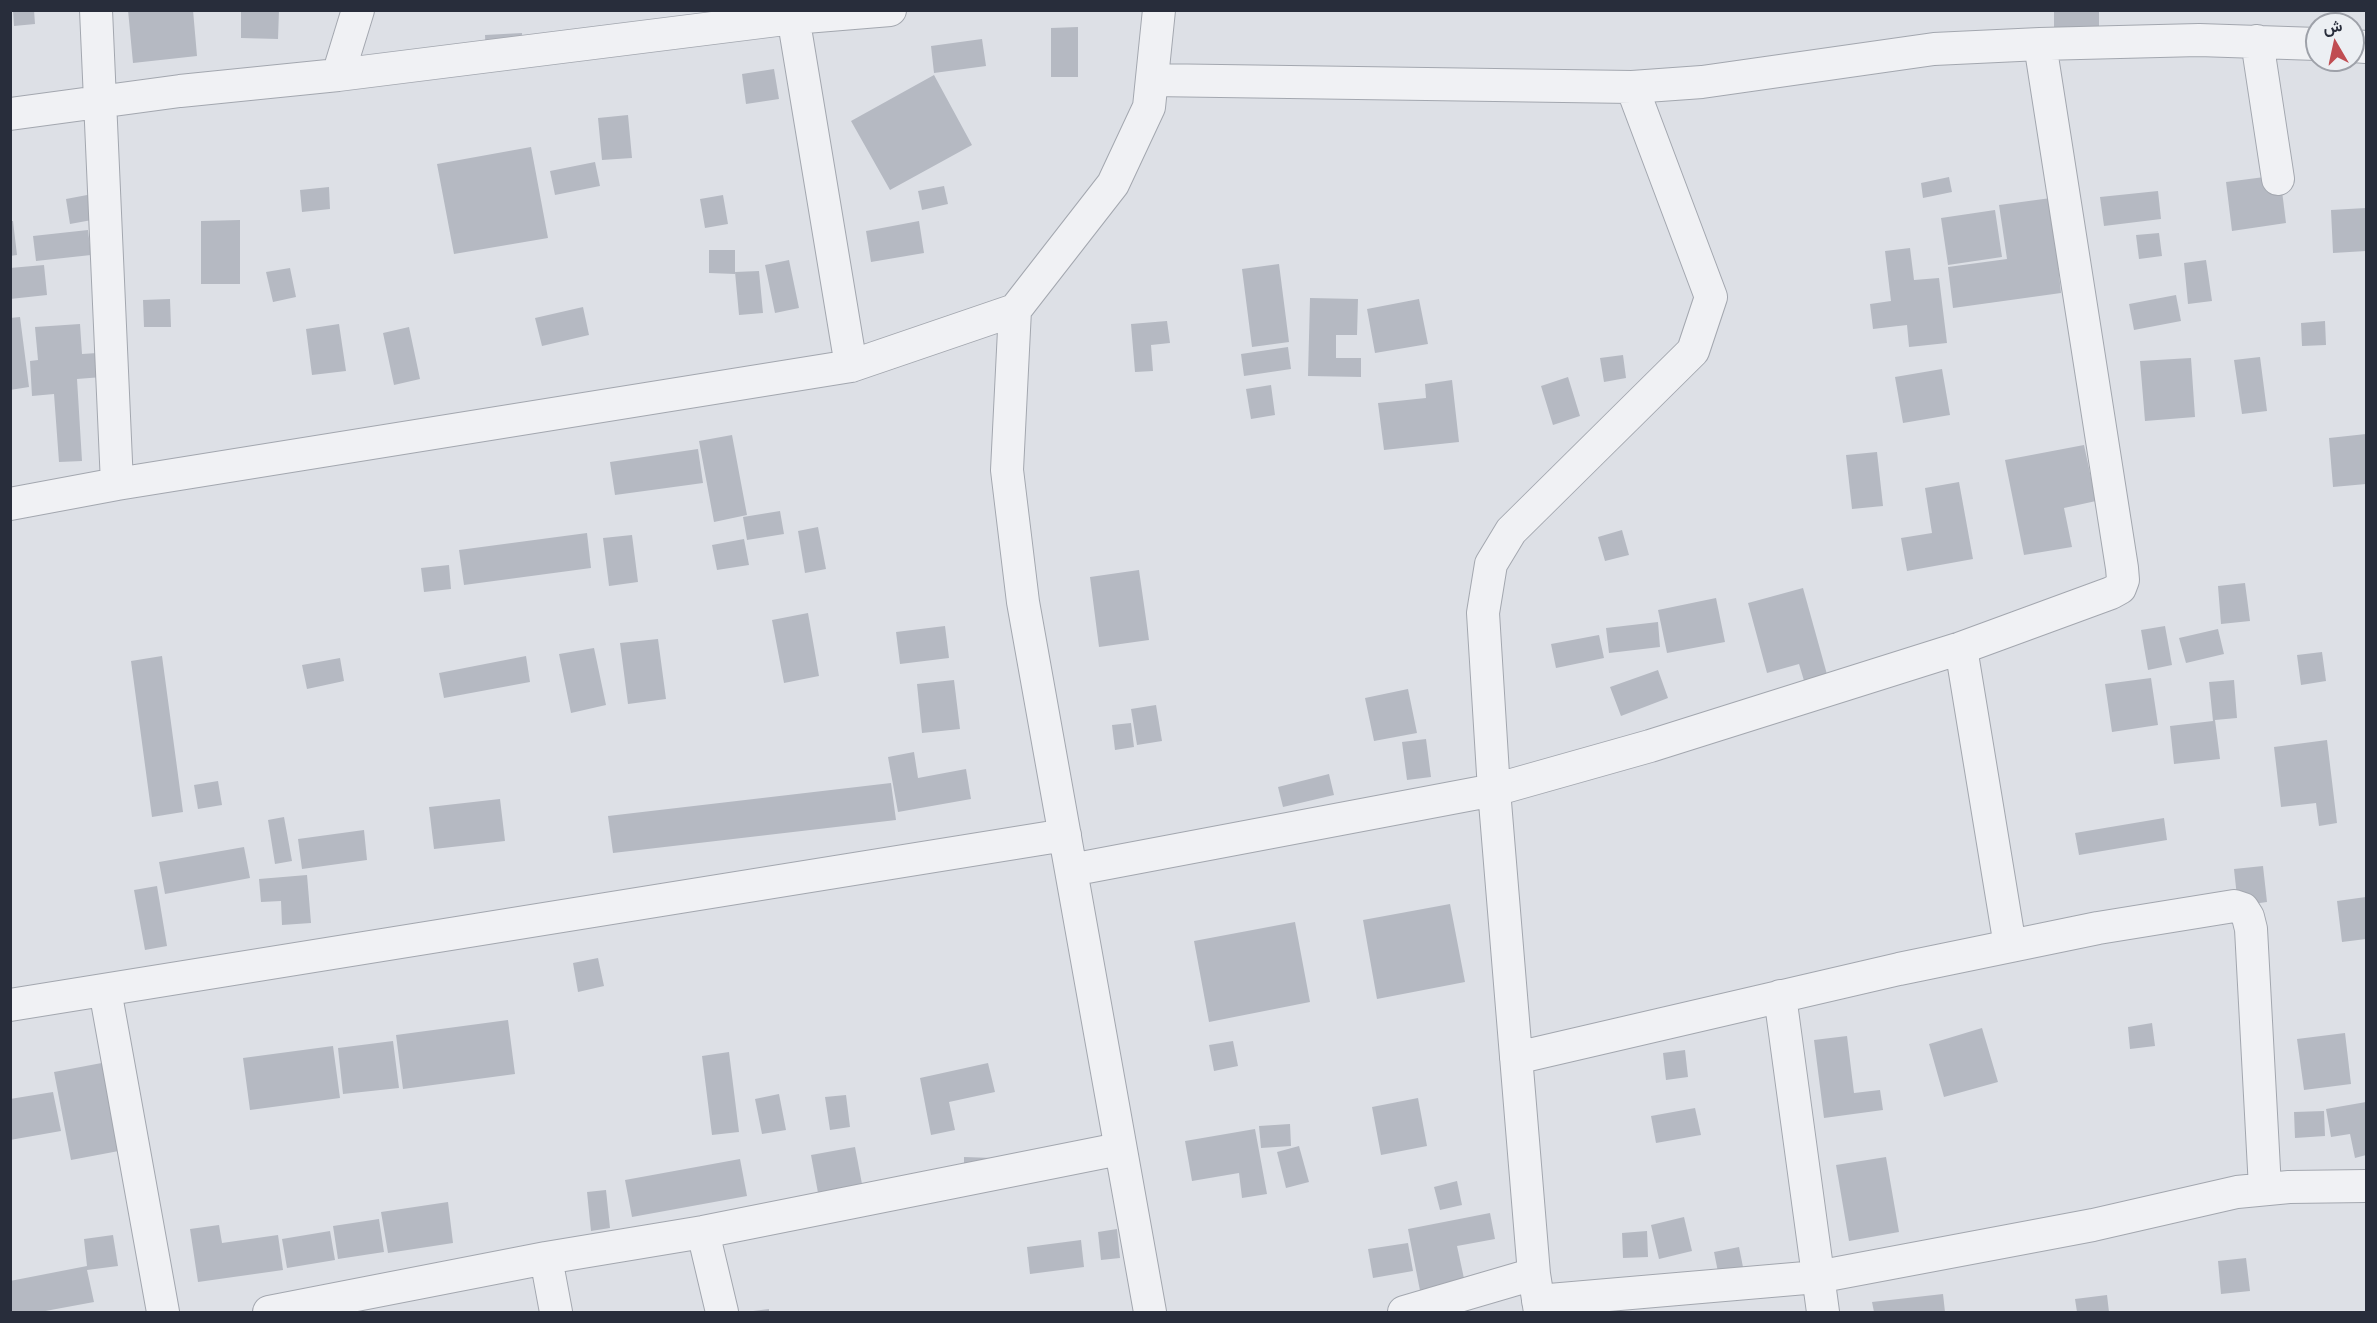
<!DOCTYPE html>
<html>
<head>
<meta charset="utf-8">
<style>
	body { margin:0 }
	#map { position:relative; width:2377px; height:1323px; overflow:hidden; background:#dde0e6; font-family:Manrope,Vazirmatn,sans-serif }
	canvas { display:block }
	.frame { position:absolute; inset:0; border:12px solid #282d3b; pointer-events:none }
	.north { position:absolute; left:2305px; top:12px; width:60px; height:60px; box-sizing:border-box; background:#eceff3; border:2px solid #9ea1a9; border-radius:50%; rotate:351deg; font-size:16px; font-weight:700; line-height:24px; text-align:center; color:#282d3b }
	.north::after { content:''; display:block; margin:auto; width:21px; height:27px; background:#c04d52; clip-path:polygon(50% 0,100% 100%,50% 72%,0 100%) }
</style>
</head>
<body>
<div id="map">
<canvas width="2377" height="1323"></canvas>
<div class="frame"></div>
<div class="north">ش</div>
</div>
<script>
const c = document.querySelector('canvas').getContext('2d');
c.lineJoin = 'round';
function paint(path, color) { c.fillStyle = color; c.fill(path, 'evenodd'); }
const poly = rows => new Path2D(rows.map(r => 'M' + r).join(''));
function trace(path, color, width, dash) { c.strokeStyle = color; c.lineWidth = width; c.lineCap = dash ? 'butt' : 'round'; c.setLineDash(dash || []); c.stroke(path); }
paint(poly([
	[13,10,34,10,35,24,14,26],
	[128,10,193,10,197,56,133,63],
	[241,10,279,10,278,39,241,38],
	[2054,10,2099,10,2099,33,2054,33],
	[1078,27,1078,77,1051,77,1051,28],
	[522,33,523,54,486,56,485,35],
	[982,39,986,66,934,73,931,46],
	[774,69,779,99,746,104,742,74],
	[934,75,972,145,890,190,851,121],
	[628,115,632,158,602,160,598,118],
	[531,147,548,238,454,254,437,164],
	[595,162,600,186,555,195,550,171],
	[2280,175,2286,223,2232,231,2226,182],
	[1949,177,1952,192,1923,198,1921,183],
	[944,186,948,204,922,210,918,191],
	[329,187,330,209,302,212,300,190],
	[2158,191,2161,219,2104,226,2100,197],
	[103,192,108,217,70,224,66,199],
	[723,195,728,224,705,228,700,199],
	[2051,198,2061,293,1953,308,1948,267,2007,259,1999,205],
	[2366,208,2366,251,2333,253,2331,210],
	[1995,210,2002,257,1948,265,1941,218],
	[240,220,240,284,201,284,201,221],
	[10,221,13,221,17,255,10,256],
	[919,221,924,253,871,262,866,231],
	[88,230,91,255,36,261,33,236],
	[2159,233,2162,256,2139,259,2136,235],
	[1910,248,1914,280,1939,278,1947,343,1909,347,1907,325,1873,329,1870,304,1891,301,1885,251],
	[709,250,735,250,735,274,709,273],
	[789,260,799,308,775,313,765,265],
	[2206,260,2212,301,2188,304,2184,263],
	[1279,264,1289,342,1252,347,1242,269],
	[44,265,47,295,10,299,10,268],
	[290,268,296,297,273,302,266,272],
	[759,271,763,313,739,315,735,272],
	[2176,295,2181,321,2134,330,2129,304],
	[1310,298,1358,299,1357,335,1336,335,1336,358,1361,358,1361,377,1308,376],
	[170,299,171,327,144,327,143,300],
	[1419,299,1428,344,1375,353,1367,309],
	[583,307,589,335,542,346,535,318],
	[20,317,29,387,10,390,10,318],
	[1167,321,1170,343,1151,345,1153,371,1135,372,1131,324],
	[2325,321,2326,345,2302,346,2301,323],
	[80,324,82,354,113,352,115,376,77,379,82,461,59,462,54,394,32,396,30,361,38,360,35,327],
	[339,324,346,371,312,375,306,329],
	[409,327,420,379,394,385,383,333],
	[1288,347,1291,369,1244,376,1241,354],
	[1623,355,1626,378,1604,382,1600,358],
	[2260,357,2267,411,2242,414,2234,360],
	[2191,358,2195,417,2145,421,2140,361],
	[1942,369,1950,415,1903,423,1895,377],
	[1568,377,1580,416,1553,425,1541,386],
	[1452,380,1459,442,1384,450,1378,403,1426,398,1425,384],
	[1271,385,1275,415,1251,419,1246,389],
	[2366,434,2366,484,2333,487,2329,438],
	[732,435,747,515,714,522,699,441],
	[2084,445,2096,501,2064,508,2072,547,2024,555,2005,460],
	[698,449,703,483,615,495,610,462],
	[1877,452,1883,506,1852,509,1846,455],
	[1959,482,1973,559,1907,571,1901,538,1932,533,1925,488],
	[780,511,784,534,747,540,743,517],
	[818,527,826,569,805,573,798,531],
	[1622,530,1629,555,1605,561,1598,537],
	[587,533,591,568,464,585,459,550],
	[632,535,638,582,609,586,603,538],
	[744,539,749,565,717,570,712,545],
	[449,565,451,589,424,592,421,568],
	[1139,570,1149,640,1099,647,1090,577],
	[2245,583,2250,621,2221,624,2218,586],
	[1803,588,1828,678,1805,684,1799,664,1767,673,1748,603],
	[1716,598,1725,642,1667,653,1658,610],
	[808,613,819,676,784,683,772,620],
	[1658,622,1660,647,1609,653,1606,628],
	[945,626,949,658,900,664,896,632],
	[2165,626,2172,665,2148,670,2141,630],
	[2218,629,2224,654,2186,663,2179,638],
	[1599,635,1604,658,1556,668,1551,644],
	[658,639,666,699,628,704,620,643],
	[594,648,606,705,571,713,559,654],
	[2322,652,2326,681,2301,685,2297,655],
	[162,656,183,812,152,817,131,661],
	[526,656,530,682,444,698,439,673],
	[340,658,344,681,307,689,302,665],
	[1658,670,1668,698,1621,716,1610,687],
	[2151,678,2158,725,2112,732,2105,684],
	[954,680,960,729,922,733,917,684],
	[2234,680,2237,718,2215,720,2220,759,2174,764,2170,726,2213,721,2209,682],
	[1408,689,1417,733,1374,741,1365,698],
	[1156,705,1162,741,1137,745,1131,709],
	[1131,723,1134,747,1115,750,1112,725],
	[1426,739,1431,777,1407,780,1402,742],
	[2327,740,2337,823,2319,826,2316,803,2281,807,2274,747],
	[914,752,918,778,966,769,971,799,898,812,888,757],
	[1329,774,1334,795,1283,807,1278,787],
	[218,781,222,805,198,809,194,785],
	[891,783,896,820,613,853,608,816],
	[500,799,505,841,434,849,429,807],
	[284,817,292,861,275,864,268,820],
	[2164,818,2167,840,2079,855,2075,833],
	[364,830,367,860,302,869,298,839],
	[244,847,250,878,165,894,159,862],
	[2263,866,2267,902,2238,906,2234,869],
	[307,875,311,923,282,925,281,901,261,902,259,879],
	[157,886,167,946,145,950,134,890],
	[2366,897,2366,939,2342,942,2337,901],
	[1450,904,1465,982,1377,999,1363,920],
	[1295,922,1310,1002,1209,1022,1194,941],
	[598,958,604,986,578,992,573,963],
	[508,1020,515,1074,403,1089,396,1035],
	[2152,1023,2155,1046,2130,1049,2128,1027],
	[1982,1028,1998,1082,1944,1097,1929,1044],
	[2345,1033,2351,1084,2304,1090,2297,1039],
	[1847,1036,1854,1093,1880,1090,1883,1110,1824,1118,1814,1040],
	[393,1041,399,1088,343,1094,338,1048],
	[1233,1041,1238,1066,1214,1071,1209,1045],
	[333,1046,340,1098,250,1110,243,1058],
	[1685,1050,1688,1077,1666,1080,1663,1053],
	[729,1052,739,1132,712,1135,702,1056],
	[107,1062,124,1150,71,1160,54,1072],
	[988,1063,995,1092,949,1102,955,1130,931,1135,920,1078],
	[53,1092,61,1131,10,1140,10,1099],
	[779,1094,786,1130,762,1134,755,1099],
	[846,1095,850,1127,830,1130,825,1097],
	[1418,1098,1427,1146,1381,1155,1372,1107],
	[2366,1102,2366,1155,2355,1158,2350,1134,2331,1137,2326,1109],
	[1695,1108,1701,1135,1656,1143,1651,1116],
	[2324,1111,2325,1136,2295,1138,2294,1112],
	[1290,1124,1291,1146,1261,1148,1259,1126],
	[1255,1129,1267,1194,1242,1198,1239,1173,1192,1181,1185,1141],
	[1299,1146,1309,1182,1286,1188,1277,1152],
	[855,1147,865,1200,821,1209,811,1155],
	[964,1157,993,1158,992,1177,964,1176],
	[1886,1157,1899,1232,1849,1241,1836,1165],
	[740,1159,747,1196,632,1217,625,1180],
	[1457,1181,1462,1205,1440,1210,1434,1187],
	[606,1190,610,1228,591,1231,587,1192],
	[448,1202,453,1243,388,1253,381,1212],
	[1490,1213,1495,1239,1457,1246,1468,1297,1423,1306,1408,1229],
	[1684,1217,1692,1251,1659,1259,1651,1225],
	[379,1219,384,1252,338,1259,333,1226],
	[219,1225,222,1243,278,1235,283,1270,198,1282,190,1229],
	[1117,1229,1120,1258,1101,1260,1098,1232],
	[330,1231,335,1260,287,1268,282,1239],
	[1647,1231,1648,1257,1623,1258,1622,1233],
	[113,1235,118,1266,87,1270,94,1302,40,1312,10,1312,10,1281,87,1266,84,1239],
	[1081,1240,1084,1267,1030,1274,1027,1247],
	[1408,1243,1413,1271,1373,1278,1368,1249],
	[1739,1247,1747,1287,1722,1292,1714,1252],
	[2246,1258,2250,1291,2221,1294,2218,1261],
	[1943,1294,1945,1312,1874,1312,1872,1302],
	[2107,1295,2109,1312,2077,1312,2075,1299],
	[769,1309,769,1312,753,1312,753,1311]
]), '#b5b9c2');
const street = poly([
	[96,10,117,484],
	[792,10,851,366],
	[2257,41,2278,179],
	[2353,46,2366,47],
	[338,75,358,10],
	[1152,80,1632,87,1702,82,1934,49,2040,44,2199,40,2317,44],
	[10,114,180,91,338,75,793,18,890,10],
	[10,504,117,484,851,366,1015,310],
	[1961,648,2010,946],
	[1071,870,1494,790,1650,746,1961,648,2111,593,2120,588,2123,580,2122,568,2040,44],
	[105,990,163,1312],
	[1780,996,1823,1312],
	[10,1005,1065,835],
	[1516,1058,1899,969,2098,928,2234,906,2243,909,2248,917,2251,929,2265,1188],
	[703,1232,722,1312],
	[546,1258,556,1312],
	[1538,1301,1817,1277,2093,1225,2237,1192,2289,1187,2366,1186],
	[269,1312,546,1258,703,1232,1119,1149],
	[1150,1312,1023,602,1007,470,1015,310,1113,184,1149,107,1159,10],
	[1404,1312,1534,1274],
	[1540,1312,1534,1274,1494,790,1483,613,1491,564,1511,531,1693,351,1711,297,1632,87]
]);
trace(street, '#a3a7af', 34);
trace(street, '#f0f1f4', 32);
</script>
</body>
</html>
